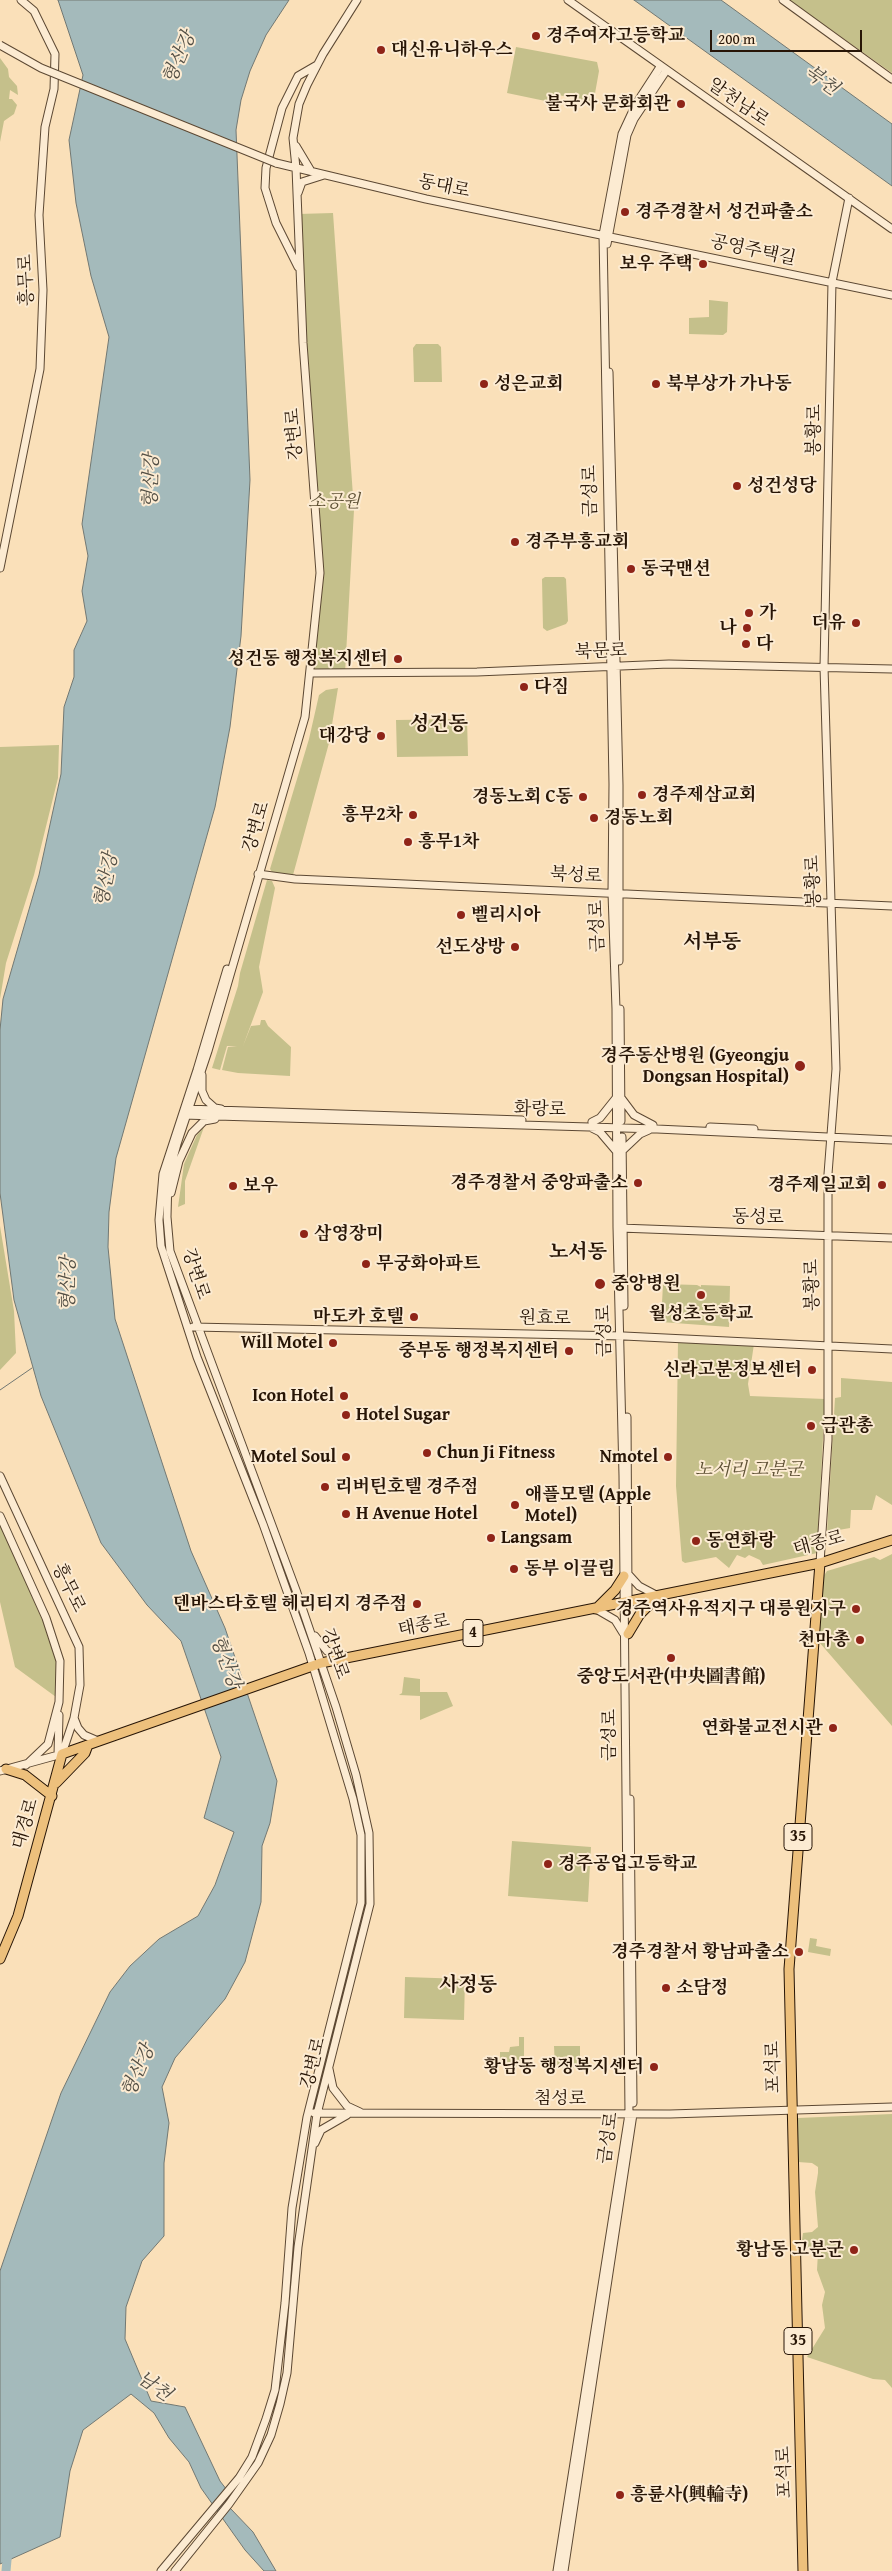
<!DOCTYPE html>
<html>
<head>
<meta charset="utf-8">
<style>
	body { margin:0 }
	#map { position:relative; width:892px; height:2571px; overflow:hidden; background:#fae0b9; font-family:"Gentium Book Plus",serif }
	canvas { display:block }
	.scale { position:absolute; left:710px; top:30px; width:152px; height:22px; box-sizing:border-box; border:2px solid #271506; border-top:0; padding-left:6px; font-size:15px; line-height:18px; white-space:nowrap; color:#271506; -webkit-text-stroke:4px #fcebd2; paint-order:stroke }
</style>
</head>
<body>
<div id="map">
<canvas width="892" height="2571"></canvas>
<div class="scale">200 m</div>
</div>
<script>
const c = document.querySelector('canvas').getContext('2d');
c.lineJoin = 'round';
function paint(path, color) { c.fillStyle = color; c.fill(path, 'evenodd'); }
const poly = rows => new Path2D(rows.map(r => 'M' + r).join(''));
function trace(path, color, width, dash) { c.strokeStyle = color; c.lineWidth = width; c.lineCap = dash ? 'butt' : 'round'; c.setLineDash(dash || []); c.stroke(path); }
function write(font, color, halo, rows, align = 'center') {
  c.font = font + ' "Gentium Book Plus","Noto Serif KR",serif'; c.lineWidth = 4; c.setLineDash([]); c.textBaseline = 'middle'; c.strokeStyle = halo; c.fillStyle = color; for (const [text, x, y, turn = 0] of rows) {
    c.save(); c.translate(x, y); c.rotate((+turn || 0) * Math.PI / 180); c.textAlign = isNaN(turn) ? turn : align; if (halo) c.strokeText(text, 0, 0); c.fillText(text, 0, 0); c.restore();
  }
}
paint(poly([
	[789,0,892,0,892,73],
	[516,47,597,62,599,71,594,99,589,102,559,95,555,103,507,93],
	[0,58,8,69,9,77,17,86,18,95,10,90,9,99,12,99,17,105,14,114,4,121,0,142],
	[333,213,354,510,345,673,311,673,320,573,298,214],
	[709,300,728,302,727,332,723,335,689,334,689,318,709,317],
	[416,344,438,344,441,347,442,382,414,382,413,348],
	[545,577,564,577,566,579,568,621,566,624,547,631,543,628,542,579],
	[338,688,329,743,293,875,272,872,270,869,309,739,319,695,326,690],
	[467,719,468,756,397,757,396,720],
	[59,745,58,778,34,875,6,963,0,999,0,747],
	[267,880,272,881,275,888,259,967,263,992,243,1046,251,1026,260,1025,261,1020,265,1020,268,1026,291,1047,290,1076,238,1073,222,1070,228,1047,237,1046,227,1046,220,1070,212,1068,238,986,240,973],
	[204,1127,185,1181,185,1204,178,1207,184,1164,197,1135],
	[0,1226,14,1311,16,1353,0,1370],
	[663,1284,697,1285,701,1287,701,1285,730,1286,729,1327,661,1322],
	[678,1341,754,1344,748,1384,750,1396,825,1399,817,1553,763,1565,760,1560,749,1555,745,1558,737,1555,729,1568,716,1557,685,1563,682,1561,676,1486],
	[841,1378,892,1382,892,1505,876,1495,872,1510,851,1510,850,1528,827,1532,835,1398,841,1397],
	[0,1524,56,1651,56,1697,15,1667,0,1602],
	[892,1554,892,1726,819,1642,823,1577,827,1571,874,1557,880,1560],
	[404,1677,420,1679,420,1692,447,1692,453,1706,420,1720,420,1696,399,1695,402,1693],
	[512,1841,591,1847,588,1902,508,1896],
	[810,1938,817,1939,816,1946,831,1949,830,1956,808,1952],
	[405,1977,465,1979,464,2020,404,2018],
	[519,2037,524,2037,524,2066,504,2067,500,2062,500,2052,509,2052,510,2047,519,2046],
	[554,2046,580,2046,580,2062,575,2068,555,2068],
	[892,2114,892,2388,885,2380,873,2379,807,2357,825,2328,822,2305,825,2292,817,2270,818,2252,813,2249,801,2247,803,2233,812,2232,818,2227,815,2192,818,2173,818,2167,812,2163,798,2162,798,2118]
]), '#c5c08b');
const water = poly([
	[58,0,289,0,266,35,250,71,241,100,236,130,250,480,241,636,230,727,215,807,116,1158,109,1212,108,1247,115,1319,191,1551,225,1628,277,1781,270,1823,262,1846,261,1902,245,1962,225,1999,175,2058,162,2087,169,2123,164,2163,164,2236,142,2261,126,2307,125,2339,151,2401,185,2407,220,2481,233,2498,230,2508,253,2532,276,2571,264,2571,245,2550,201,2488,189,2462,169,2438,154,2413,131,2394,83,2430,70,2471,60,2537,0,2564,0,2271,61,2093,110,1992,130,1966,159,1939,198,1916,215,1885,234,1832,204,1818,221,1757,181,1641,147,1605,101,1543,41,1396,14,1300,0,1193,0,1030,3,999,39,875,61,774,64,707,74,677,74,650,87,621,82,591,88,556,82,524,109,337,91,276,76,203,69,140,83,75,58,0],
	[634,0,721,0,892,124,892,186,634,0]
]);
paint(water, '#a4babb');
trace(water, '#727873', 1);
trace(poly([
	[0,1390,32,1368]
]), '#727873', 1);
trace(poly([
	[6,2571,8,2549]
]), '#a4babb', 9);
const minor = poly([
	[568,0,892,229],
	[783,0,892,79],
	[296,146,311,171],
	[276,163,426,199,892,295],
	[298,193,302,182,324,175],
	[607,244,627,135,634,119,666,71],
	[298,267,276,223,265,188,266,168,282,108,298,76,317,65],
	[609,372,619,785,619,961],
	[0,568,40,369,43,290,39,215,45,127,54,89,55,54,34,11,21,0],
	[311,673,477,672,669,664,892,669],
	[258,874,295,879,892,906],
	[620,1009,621,1121],
	[202,1075,202,1091,206,1100,215,1108,221,1109],
	[622,1099,634,1115,653,1125],
	[185,1109,522,1120],
	[183,1115,657,1129,892,1140],
	[592,1122,600,1118,616,1098],
	[710,1127,754,1129],
	[592,1128,600,1132,617,1152],
	[622,1137,624,1306],
	[622,1151,640,1134,649,1130],
	[171,1193,179,1161,192,1133,204,1121,215,1119],
	[620,1228,892,1238],
	[193,1327,624,1336,892,1349],
	[627,1417,628,1596],
	[0,1476,79,1647,80,1685,74,1718,78,1728,84,1735,98,1741],
	[0,1516,46,1618,60,1661,59,1702,48,1744,26,1765],
	[820,1563,828,1440,828,1174,836,1069,824,667,832,282,849,198],
	[629,1575,639,1586,658,1596],
	[596,1609,615,1620,623,1633],
	[315,1636,327,1651,349,1657],
	[58,1755,59,1715],
	[0,1771,62,1754,74,1718],
	[630,1799,633,2103],
	[329,2069,333,2088,347,2106,360,2112],
	[314,2113,670,2114,892,2107],
	[315,2143,321,2130,347,2115],
	[161,2571,239,2478,252,2457,266,2419,275,2390,285,2303,292,2208,307,2117,361,1903,361,1835,353,1799,309,1653,263,1524,197,1357,161,1246,159,1220,163,1174,197,1070,227,969],
	[175,2571,229,2504,258,2463,271,2435,280,2404,287,2373,298,2247,317,2114,370,1904,369,1833,356,1775,336,1707,296,1590,170,1251,167,1217,168,1176,177,1144,208,1051,305,717,320,573,303,343,296,168,293,138,299,104,307,85,323,54,357,0],
	[557,2571,629,2114,623,1476,617,1227,616,1009,612,893,613,784,603,235,622,134,636,104,660,67],
	[564,2571,633,2114]
]);
const major = poly([
	[596,1609,615,1590,624,1576],
	[628,1634,640,1614,657,1597],
	[6,1769,25,1775,52,1796],
	[56,1783,85,1753,88,1745],
	[0,1959,18,1916,62,1754,321,1663,820,1563,892,1540],
	[803,2571,789,1969,820,1563]
]);
trace(minor, '#5c4833', 9);
trace(major, '#271506', 11);
trace(minor, '#fcebd2', 7);
trace(major, '#edc07c', 9);
const minorBridge = poly([
	[0,45,41,68,276,163]
]);
trace(minorBridge, '#5c4833', 9, []);
trace(minorBridge, '#fcebd2', 7);
for (const [x, y, r, color] of [
	[536,36,5,"#8f2418"],
	[381,50,5,"#8f2418"],
	[681,104,5,"#8f2418"],
	[625,212,5,"#8f2418"],
	[703,264,5,"#8f2418"],
	[484,384,5,"#8f2418"],
	[656,384,5,"#8f2418"],
	[737,486,5,"#8f2418"],
	[515,542,5,"#8f2418"],
	[631,569,5,"#8f2418"],
	[749,613,5,"#8f2418"],
	[856,623,5,"#8f2418"],
	[747,628,5,"#8f2418"],
	[746,644,5,"#8f2418"],
	[398,659,5,"#8f2418"],
	[524,687,5,"#8f2418"],
	[381,736,5,"#8f2418"],
	[642,795,5,"#8f2418"],
	[583,797,5,"#8f2418"],
	[413,815,5,"#8f2418"],
	[594,818,5,"#8f2418"],
	[408,842,5,"#8f2418"],
	[461,915,5,"#8f2418"],
	[515,947,5,"#8f2418"],
	[800,1066,6,"#8f2418"],
	[638,1183,5,"#8f2418"],
	[882,1185,5,"#8f2418"],
	[233,1186,5,"#8f2418"],
	[304,1234,5,"#8f2418"],
	[366,1264,5,"#8f2418"],
	[600,1284,6,"#8f2418"],
	[701,1295,5,"#8f2418"],
	[414,1317,5,"#8f2418"],
	[333,1343,5,"#8f2418"],
	[569,1351,5,"#8f2418"],
	[812,1370,5,"#8f2418"],
	[344,1396,5,"#8f2418"],
	[346,1415,5,"#8f2418"],
	[811,1426,5,"#8f2418"],
	[427,1453,5,"#8f2418"],
	[346,1457,5,"#8f2418"],
	[668,1457,5,"#8f2418"],
	[325,1487,5,"#8f2418"],
	[515,1505,5,"#8f2418"],
	[346,1514,5,"#8f2418"],
	[491,1538,5,"#8f2418"],
	[696,1541,5,"#8f2418"],
	[514,1569,5,"#8f2418"],
	[417,1604,5,"#8f2418"],
	[856,1609,5,"#8f2418"],
	[860,1640,5,"#8f2418"],
	[671,1658,5,"#8f2418"],
	[833,1728,5,"#8f2418"],
	[548,1864,5,"#8f2418"],
	[799,1952,5,"#8f2418"],
	[666,1988,5,"#8f2418"],
	[654,2067,5,"#8f2418"],
	[854,2250,5,"#8f2418"],
	[620,2495,5,"#8f2418"]
]) { const dot = new Path2D(); dot.arc(x, y, r, 0, 2 * Math.PI); c.fillStyle = color; c.fill(dot); trace(dot, '#fcebd2', 2); }
for (const [x, y, w] of [
	[473,1633,20],
	[798,1837,28],
	[798,2341,28]
]) { const box = new Path2D(); box.roundRect(x - w / 2, y - 13.5, w, 27, 4); c.fillStyle = '#fcebd2'; c.fill(box); trace(box, '#271506', 1); }
write('bold 16px', '#271506', null, [
	["4",473,1633],
	["35",798,1837],
	["35",798,2341]
]);
write('bold 18px', '#271506', '#fcebd2', [
	["경주여자고등학교",546,36],
	["대신유니하우스",391,50],
	["불국사 문화회관",671,104,"right"],
	["경주경찰서 성건파출소",635,212],
	["보우 주택",693,264,"right"],
	["성은교회",494,384],
	["북부상가 가나동",666,384],
	["성건성당",747,486],
	["경주부흥교회",525,542],
	["동국맨션",641,569],
	["가",759,613],
	["더유",846,623,"right"],
	["나",737,628,"right"],
	["다",756,644],
	["성건동 행정복지센터",388,659,"right"],
	["다짐",534,687],
	["대강당",371,736,"right"],
	["경주제삼교회",652,795],
	["경동노회 C동",573,797,"right"],
	["흥무2차",403,815,"right"],
	["경동노회",604,818],
	["흥무1차",418,842],
	["벨리시아",471,915],
	["선도상방",505,947,"right"],
	["경주동산병원 (Gyeongju",789,1056,"right"],
	["Dongsan Hospital)",789,1077,"right"],
	["경주경찰서 중앙파출소",628,1183,"right"],
	["경주제일교회",872,1185,"right"],
	["보우",243,1186],
	["삼영장미",314,1234],
	["무궁화아파트",376,1264],
	["중앙병원",611,1284],
	["월성초등학교",701,1314,"center"],
	["마도카 호텔",404,1317,"right"],
	["Will Motel",323,1343,"right"],
	["중부동 행정복지센터",559,1351,"right"],
	["신라고분정보센터",802,1370,"right"],
	["Icon Hotel",334,1396,"right"],
	["Hotel Sugar",356,1415],
	["금관총",821,1426],
	["Chun Ji Fitness",437,1453],
	["Motel Soul",336,1457,"right"],
	["Nmotel",658,1457,"right"],
	["리버틴호텔 경주점",335,1487],
	["애플모텔 (Apple",525,1495],
	["Motel)",525,1516],
	["H Avenue Hotel",356,1514],
	["Langsam",501,1538],
	["동연화랑",706,1541],
	["동부 이끌림",524,1569],
	["덴바스타호텔 헤리티지 경주점",407,1604,"right"],
	["경주역사유적지구 대릉원지구",846,1609,"right"],
	["천마총",850,1640,"right"],
	["중앙도서관(中央圖書館)",671,1677,"center"],
	["연화불교전시관",823,1728,"right"],
	["경주공업고등학교",558,1864],
	["경주경찰서 황남파출소",789,1952,"right"],
	["소담정",676,1988],
	["황남동 행정복지센터",644,2067,"right"],
	["황남동 고분군",844,2250,"right"],
	["흥륜사(興輪寺)",630,2495]
], 'left');
write('18px', '#271506', '#fcebd2', [
	["알천남로",738,103,35],
	["동대로",444,187,12],
	["공영주택길",753,251,12],
	["흥무로",27,280,-92],
	["봉황로",815,430,-89],
	["강변로",295,434,-94],
	["금성로",591,491,-91],
	["북문로",601,652,-2],
	["강변로",257,827,-73],
	["북성로",576,876,3],
	["봉황로",814,881,-92],
	["금성로",598,926,-92],
	["화랑로",540,1110,1],
	["동성로",758,1218,1],
	["강변로",195,1274,72],
	["봉황로",813,1285,-91],
	["원효로",545,1319,1],
	["금성로",605,1331,-91],
	["태종로",819,1544,-15],
	["흥무로",68,1588,64],
	["태종로",424,1626,-11],
	["강변로",334,1654,71],
	["금성로",610,1735,-90],
	["대경로",26,1824,-74],
	["강변로",314,2063,-76],
	["포석로",774,2067,-91],
	["첨성로",560,2099],
	["금성로",609,2138,-82],
	["포석로",785,2472,-92]
]);
write('italic 18px', '#5e5135', '#fcebd2', [
	["소공원",334,502],
	["노서리 고분군",749,1470]
]);
write('italic 19px', '#534f45', '#fcebd2', [
	["형산강",180,58,-67],
	["북천",821,81,36],
	["형산강",152,481,-88],
	["형산강",107,880,-79],
	["형산강",69,1284,-89],
	["형산강",225,1662,70],
	["형산강",139,2071,-67],
	["남천",154,2387,35]
]);
write('bold 20px', '#271506', '#fcebd2', [
	["성건동",439,725],
	["서부동",712,943],
	["노서동",578,1253],
	["사정동",468,1986]
]);
</script>
</body>
</html>
